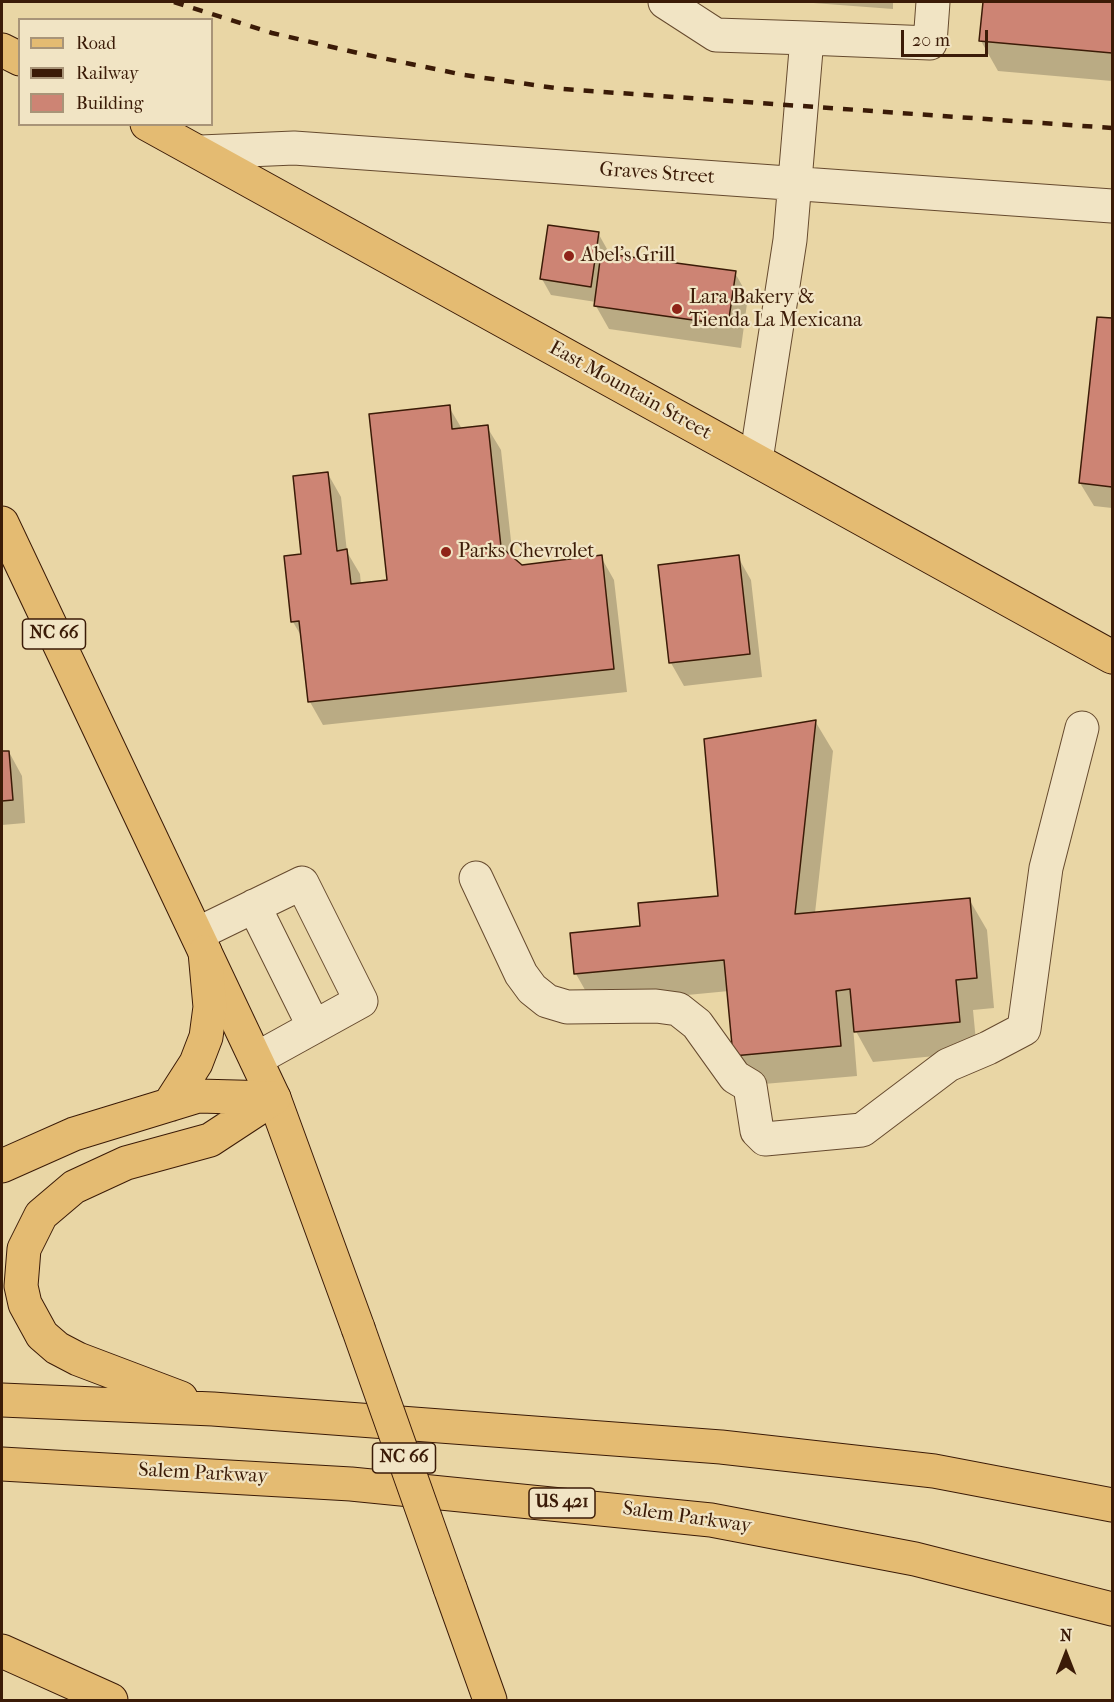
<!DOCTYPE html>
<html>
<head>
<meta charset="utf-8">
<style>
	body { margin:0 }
	#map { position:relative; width:1114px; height:1702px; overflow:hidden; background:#e9d6a5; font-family:"IM FELL French Canon",serif }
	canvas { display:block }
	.frame { position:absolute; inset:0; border:3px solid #3b1b07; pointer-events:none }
	.legend { position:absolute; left:18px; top:18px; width:195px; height:108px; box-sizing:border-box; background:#f1e4c4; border:2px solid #a89478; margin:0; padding:8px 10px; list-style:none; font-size:18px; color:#3b1b07 }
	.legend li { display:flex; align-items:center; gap:12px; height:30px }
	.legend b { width:30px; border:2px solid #a89478 }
	.north { position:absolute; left:1036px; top:1624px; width:60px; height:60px; -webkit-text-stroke:4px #f1e4c4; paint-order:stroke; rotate:0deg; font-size:16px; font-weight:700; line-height:24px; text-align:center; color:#3b1b07 }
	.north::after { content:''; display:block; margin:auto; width:21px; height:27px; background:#3b1b07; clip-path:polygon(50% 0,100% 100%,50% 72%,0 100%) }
	.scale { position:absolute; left:901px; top:30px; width:87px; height:27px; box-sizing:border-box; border:3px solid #3b1b07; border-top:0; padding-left:8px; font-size:18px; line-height:21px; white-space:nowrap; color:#3b1b07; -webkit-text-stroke:4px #f1e4c4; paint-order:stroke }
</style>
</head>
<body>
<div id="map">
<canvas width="1114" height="1702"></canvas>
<div class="frame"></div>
<ul class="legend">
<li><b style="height:8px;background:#e4bb72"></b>Road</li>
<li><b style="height:8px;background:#3b1b07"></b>Railway</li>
<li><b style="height:16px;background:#cd8474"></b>Building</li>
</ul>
<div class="north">N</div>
<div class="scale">20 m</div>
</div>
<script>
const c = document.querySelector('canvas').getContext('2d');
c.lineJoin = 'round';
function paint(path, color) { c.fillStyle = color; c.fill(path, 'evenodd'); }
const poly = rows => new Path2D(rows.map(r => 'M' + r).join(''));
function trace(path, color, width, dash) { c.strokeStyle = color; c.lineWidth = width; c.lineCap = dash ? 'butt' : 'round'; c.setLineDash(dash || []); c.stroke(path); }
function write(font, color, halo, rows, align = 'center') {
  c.font = font + ' "IM FELL French Canon",serif'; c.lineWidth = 4.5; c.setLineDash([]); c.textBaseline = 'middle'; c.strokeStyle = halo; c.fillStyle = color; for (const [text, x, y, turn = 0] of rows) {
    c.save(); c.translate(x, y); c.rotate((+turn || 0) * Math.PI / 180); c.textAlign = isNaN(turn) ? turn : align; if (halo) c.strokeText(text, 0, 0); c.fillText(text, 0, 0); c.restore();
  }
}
paint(poly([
	[800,2,893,2,893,9],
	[984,2,1112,2,1112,81,998,71,981,41],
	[598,233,607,249,606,255,735,273,748,296,741,348,609,329,596,306,596,302,551,295,542,279],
	[1098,319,1112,320,1112,508,1094,506,1080,483],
	[449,407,462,429,487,427,501,450,513,559,522,567,601,557,614,580,627,692,323,725,310,702,303,639,293,622,303,555,328,474,341,497,347,552,360,574,361,585,389,582],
	[738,557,751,580,762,677,684,686,671,663,660,566],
	[815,721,833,751,815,913,969,899,987,930,994,1008,973,1010,977,1052,873,1062,853,1026,857,1076,752,1085,735,1055,729,991,593,1004,576,974,642,927,720,898],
	[9,752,22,776,25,823,2,825,2,753]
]), '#0003');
const building = poly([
	[983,2,1112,2,1112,53,979,41,983,2],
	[548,225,599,232,591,287,540,279,548,225],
	[601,253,736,271,728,325,594,306,601,253],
	[1097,317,1112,318,1112,487,1079,483,1097,317],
	[450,405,452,429,488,425,501,547,522,565,602,555,614,669,308,702,299,621,291,622,284,556,301,554,293,476,328,472,337,551,347,549,351,584,387,580,369,414,450,405],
	[739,555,750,654,669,663,658,565,739,555],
	[816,720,795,914,970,898,977,978,956,980,960,1022,854,1032,850,989,836,991,841,1046,733,1056,724,960,574,974,570,933,640,926,638,903,718,896,704,739,816,720],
	[2,751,9,751,13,800,2,801,2,751]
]);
paint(building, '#cd8474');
trace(building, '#3b1b07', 1.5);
const minor = poly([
	[665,2,716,35,807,38],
	[201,152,294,148,1112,206],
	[756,460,790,240,807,38,930,43,933,2],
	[476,878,521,974,532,989,547,1001,567,1007,656,1006,678,1009,697,1024,735,1077,750,1086,757,1131,765,1139,862,1130,948,1065,988,1048,1024,1029,1046,868,1082,728],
	[254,906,314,1027],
	[197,934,302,883,361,1001,256,1059]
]);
const major = poly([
	[2,50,20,59],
	[147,124,1112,657],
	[2,523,274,1098,358,1328],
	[450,1588,490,1700]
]);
const highway = poly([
	[169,1105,196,1063,206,1037,210,1007,205,952],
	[2,1166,74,1134,198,1096,274,1098],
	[181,1398,78,1359,57,1348,42,1335,25,1304,21,1286,24,1249,41,1215,74,1187,126,1163,210,1140,274,1098],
	[2,1400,213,1409,721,1447,934,1471,1112,1505],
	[2,1464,351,1484,711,1520,915,1559,1112,1609],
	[2,1651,111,1700]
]);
trace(minor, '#664a2e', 35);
trace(major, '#3b1b07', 35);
trace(highway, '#3b1b07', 35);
trace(minor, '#f1e4c4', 33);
trace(major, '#e4bb72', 33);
trace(highway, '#e4bb72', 33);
trace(poly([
	[174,2,272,33,358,53,464,75,562,89,1112,128]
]), '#3b1b07', 4.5, [10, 10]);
const majorBridge = poly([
	[358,1328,450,1588]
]);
trace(majorBridge, '#3b1b07', 35, []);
trace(majorBridge, '#e4bb72', 33);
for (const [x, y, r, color] of [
	[569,256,6,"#8f2418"],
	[677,309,6,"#8f2418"],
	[446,552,6,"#8f2418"]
]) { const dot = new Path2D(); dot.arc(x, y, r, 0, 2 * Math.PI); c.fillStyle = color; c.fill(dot); trace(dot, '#f1e4c4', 2); }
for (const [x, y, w] of [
	[54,634,63],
	[404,1458,63],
	[562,1503,66]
]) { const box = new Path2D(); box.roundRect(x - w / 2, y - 15, w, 30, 4.5); c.fillStyle = '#f1e4c4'; c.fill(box); trace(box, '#3b1b07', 1.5); }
write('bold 18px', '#3b1b07', null, [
	["NC 66",54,634],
	["NC 66",404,1458],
	["US 421",562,1503]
]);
write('20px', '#3b1b07', '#f1e4c4', [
	["Graves Street",657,174,4],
	["East Mountain Street",630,391,29],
	["Salem Parkway",203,1474,3],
	["Salem Parkway",687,1518,8]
]);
write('20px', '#3b1b07', '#f1e4c4', [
	["Abel's Grill",581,256],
	["Lara Bakery &",689,298],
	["Tienda La Mexicana",689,321],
	["Parks Chevrolet",458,552]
], 'left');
</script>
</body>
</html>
